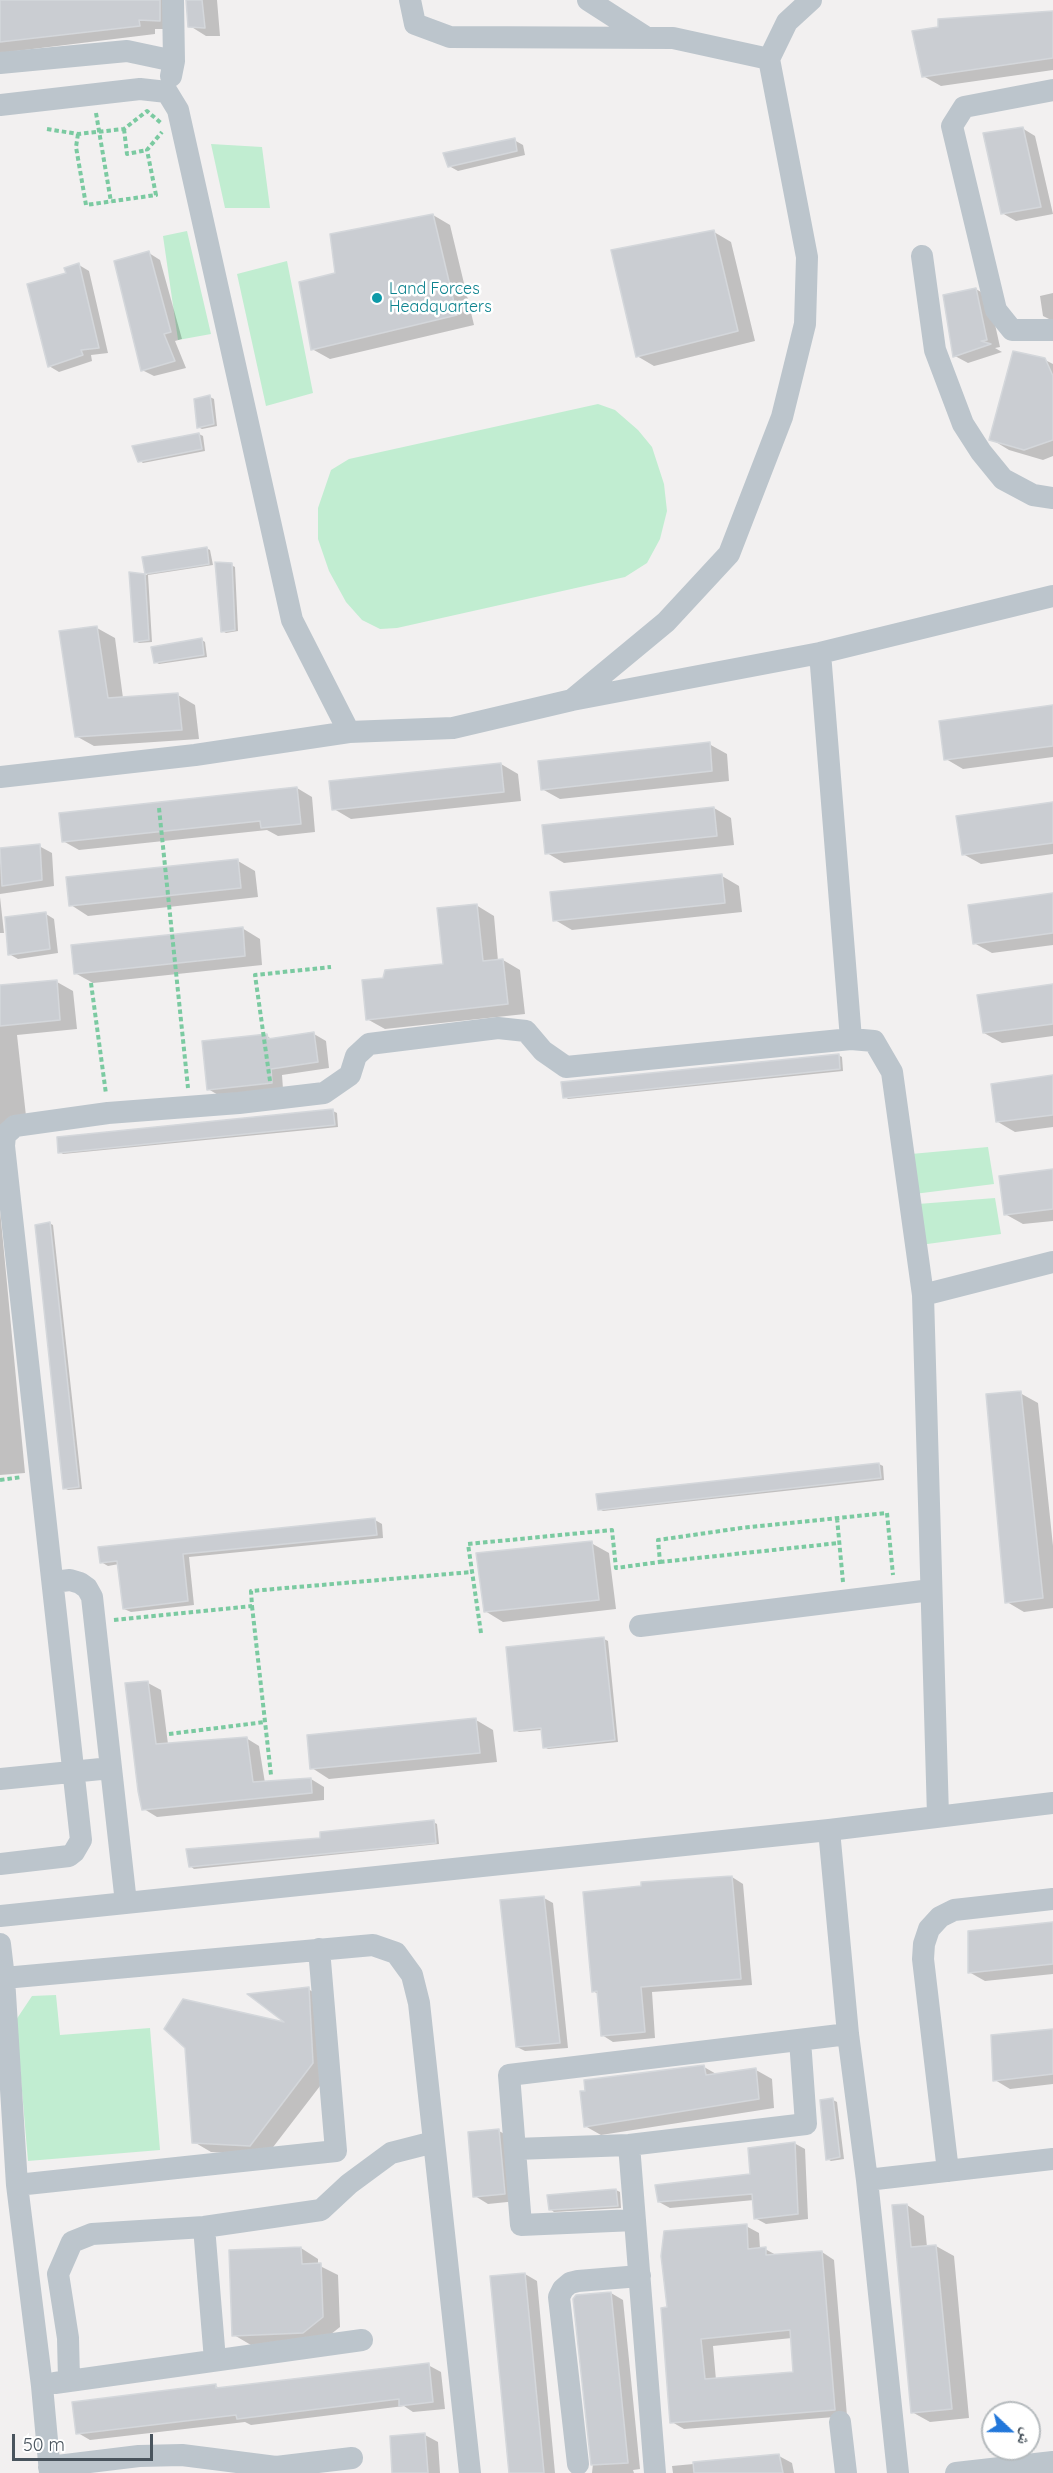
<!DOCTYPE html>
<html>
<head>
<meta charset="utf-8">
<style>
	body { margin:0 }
	#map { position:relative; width:1053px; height:2473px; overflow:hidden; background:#f2f0f0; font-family:Quicksand,"Noto Naskh Arabic",sans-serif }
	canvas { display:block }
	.north { position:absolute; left:981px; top:2401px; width:60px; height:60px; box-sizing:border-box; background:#fff; border:2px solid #b6bbbe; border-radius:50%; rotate:112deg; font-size:16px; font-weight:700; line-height:24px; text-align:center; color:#49545d }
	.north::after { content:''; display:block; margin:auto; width:21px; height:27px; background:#2277da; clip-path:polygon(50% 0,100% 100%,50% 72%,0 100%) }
	.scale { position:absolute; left:12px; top:2434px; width:141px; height:27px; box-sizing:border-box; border:3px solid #49545d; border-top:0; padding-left:8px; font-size:18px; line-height:21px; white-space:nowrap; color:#49545d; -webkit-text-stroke:4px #fff; paint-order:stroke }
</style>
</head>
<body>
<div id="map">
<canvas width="1053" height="2473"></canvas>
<div class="north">ش</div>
<div class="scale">50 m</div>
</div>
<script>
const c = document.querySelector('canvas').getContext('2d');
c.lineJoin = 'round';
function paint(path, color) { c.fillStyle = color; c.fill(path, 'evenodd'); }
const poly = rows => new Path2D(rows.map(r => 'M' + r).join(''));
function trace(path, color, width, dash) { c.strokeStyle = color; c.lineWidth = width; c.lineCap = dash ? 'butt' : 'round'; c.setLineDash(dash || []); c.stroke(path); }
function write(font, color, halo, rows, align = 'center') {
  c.font = font + ' Quicksand,sans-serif'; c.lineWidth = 5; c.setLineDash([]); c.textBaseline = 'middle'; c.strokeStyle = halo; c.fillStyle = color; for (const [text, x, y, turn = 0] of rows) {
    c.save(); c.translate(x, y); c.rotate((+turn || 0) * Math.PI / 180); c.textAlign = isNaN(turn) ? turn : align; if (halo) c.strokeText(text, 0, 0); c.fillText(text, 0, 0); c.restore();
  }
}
paint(poly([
	[211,144,262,147,270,208,225,208],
	[187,231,211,334,178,340,163,236],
	[287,261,313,393,266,406,237,274],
	[598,404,615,410,638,430,652,447,664,484,667,511,660,539,647,563,625,577,397,628,380,629,362,620,346,602,329,571,318,539,318,508,331,470,349,459],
	[988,1147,994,1184,914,1194,911,1154],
	[995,1198,1001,1234,920,1245,918,1204],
	[56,1995,60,2035,150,2028,160,2150,28,2161,16,2020,32,1996]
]), '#c1edd1');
paint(poly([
	[0,0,180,0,176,29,155,29,155,34,0,53],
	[187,0,217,0,220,36,206,36,190,26],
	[1053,13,1053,70,941,86,923,76],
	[1022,128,1035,136,1053,214,1016,221,1002,213],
	[514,140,523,145,525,155,458,171,449,166],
	[433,215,450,225,474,325,330,359,312,349,337,274],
	[714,232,731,242,755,341,654,366,637,356],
	[149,253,160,260,182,339,175,341,186,368,154,376,142,370],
	[79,265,89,271,108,353,91,355,92,361,59,372,49,366,67,274],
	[976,289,989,297,1000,347,995,348,1002,352,968,363,955,356],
	[1053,293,1053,321,1043,316,1040,296],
	[1045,360,1053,364,1053,456,1043,460,1009,450,991,439],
	[210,397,214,399,217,426,202,429,198,427],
	[199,434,203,436,205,451,143,463,140,461],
	[206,548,210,550,213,565,148,575,152,642,139,643,135,641,130,574,147,575,144,558],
	[231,565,235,567,238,631,226,633,222,631],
	[97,628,115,638,123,698,178,695,195,705,199,739,94,746,76,736],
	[202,640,205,642,207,657,159,664,155,662],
	[1053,706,1053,757,963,769,946,759],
	[709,744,727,754,729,781,560,799,542,789],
	[501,764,518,774,521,801,351,819,334,809],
	[297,788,312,797,315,832,278,836,267,830,79,850,63,841],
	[1053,803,1053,854,981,864,963,854],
	[714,808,731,818,734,845,564,863,547,853],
	[39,846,52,853,54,886,0,894,0,849],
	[238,861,255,871,258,897,88,916,71,905],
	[722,876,739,886,742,912,572,930,555,920],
	[1053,894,1053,945,992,953,974,943],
	[0,897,4,933,0,933],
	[476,905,494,916,498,961,503,960,520,970,525,1014,385,1029,367,1019,384,979,445,965],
	[46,914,54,919,58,953,18,959,9,954],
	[242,928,260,939,262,965,93,983,75,973],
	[57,982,73,991,77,1029,17,1035,26,1116,0,1127,0,993],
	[1053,985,1053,1036,1002,1043,984,1033],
	[314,1034,326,1041,329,1068,282,1075,283,1089,220,1096,208,1089,267,1036,273,1040],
	[838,1055,842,1057,843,1071,568,1099,565,1097],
	[1053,1076,1053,1127,1015,1132,998,1122],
	[333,1111,337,1113,338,1127,63,1154,60,1152],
	[1053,1170,1053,1221,1023,1224,1005,1214],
	[0,1210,25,1473,0,1475],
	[49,1223,53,1225,82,1489,68,1490,64,1488],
	[1020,1393,1038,1403,1053,1546,1053,1608,1024,1612,1007,1602],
	[879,1464,883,1466,884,1480,603,1511,599,1509],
	[375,1520,382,1524,383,1538,189,1557,194,1605,131,1612,124,1609,119,1564,108,1566,101,1562],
	[591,1543,609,1553,616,1609,503,1622,485,1611],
	[604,1639,608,1641,618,1742,548,1749,544,1747,542,1730,519,1732,515,1730],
	[148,1683,161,1690,168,1744,246,1738,259,1746,265,1783,311,1779,324,1787,324,1800,157,1817,144,1809],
	[476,1720,493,1730,497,1762,329,1779,312,1768],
	[433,1822,437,1824,439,1844,194,1869,190,1866,322,1839],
	[732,1877,743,1884,752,1985,652,1992,655,2038,613,2042,602,2035,598,1994,593,1991],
	[544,1898,553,1903,568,2048,525,2051,517,2047],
	[1053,1924,1053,1974,985,1981,969,1972],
	[308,1989,325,1999,330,2073,267,2155,211,2152,194,2142,290,2025],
	[1053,2030,1053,2084,1010,2089,995,2080],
	[704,2067,718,2075,756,2070,772,2079,774,2108,601,2135,585,2126],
	[833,2100,837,2102,844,2159,831,2161,827,2159],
	[499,2131,512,2138,517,2201,488,2204,475,2196],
	[794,2143,805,2149,808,2219,766,2224,755,2218,754,2200,670,2208,659,2202,752,2176],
	[616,2190,620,2192,621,2208,554,2212,550,2209],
	[907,2205,924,2216,927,2247,936,2246,954,2256,969,2418,930,2422,912,2412],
	[746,2226,759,2233,760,2249,765,2249,778,2256,822,2252,834,2260,847,2416,684,2429,672,2422,669,2308],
	[792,2338,795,2374,716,2380,713,2346],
	[301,2248,318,2259,318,2265,338,2275,340,2327,321,2342,251,2345,234,2335],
	[525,2274,537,2281,555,2473,510,2473],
	[611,2293,623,2300,640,2469,633,2470,634,2473,592,2473],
	[428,2365,441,2372,445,2409,413,2412,404,2406,251,2425,245,2422,90,2440,78,2433,216,2386,221,2389],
	[425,2435,438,2442,440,2473,394,2473],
	[779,2456,792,2463,794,2473,673,2473,672,2466]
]), '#0003');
const building = poly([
	[0,0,160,0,160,21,139,20,140,26,0,42,0,0],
	[186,0,202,0,205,28,188,27,186,0],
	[1053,11,1053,58,922,77,912,31,938,27,938,19,1053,11],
	[1023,127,1041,207,1001,214,983,133,1023,127],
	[515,138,517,151,448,167,443,153,515,138],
	[433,214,457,315,311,350,299,282,335,273,330,234,433,214],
	[714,230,738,331,636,357,611,250,714,230],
	[149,251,171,332,164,334,175,361,141,371,114,261,149,251],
	[79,263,99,348,81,350,83,355,48,367,27,284,66,273,64,268,79,263],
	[976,288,987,340,981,341,991,344,953,357,943,295,976,288],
	[1013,351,1045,358,1053,376,1053,440,1024,450,989,440,1013,351],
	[210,395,214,424,197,428,194,399,210,395],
	[199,433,202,449,138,462,132,446,199,433],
	[207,547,209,564,145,574,142,557,207,547],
	[215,562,232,563,235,630,221,632,215,562],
	[129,572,145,574,149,640,134,642,129,572],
	[97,626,108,698,178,693,182,730,75,737,59,631,97,626],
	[202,638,204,655,154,663,151,647,202,638],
	[1053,705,1053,746,944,760,939,721,1053,705],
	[710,742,712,771,541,790,538,761,710,742],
	[501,763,504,792,332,810,329,781,501,763],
	[297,787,301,824,261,828,260,821,62,842,59,813,297,787],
	[1053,802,1053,843,962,855,956,816,1053,802],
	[714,807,717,836,545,854,542,825,714,807],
	[40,844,42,880,2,886,0,848,40,844],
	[238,859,241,888,69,906,66,877,238,859],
	[722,874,725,903,553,921,550,892,722,874],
	[1053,893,1053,933,973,944,968,905,1053,893],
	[477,904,483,961,503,959,508,1004,366,1020,362,980,383,978,385,970,443,964,437,908,477,904],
	[46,912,50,949,8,955,5,917,46,912],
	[243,927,245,956,74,974,71,945,243,927],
	[57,980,60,1020,0,1026,0,985,57,980],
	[1053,984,1053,1024,983,1033,977,995,1053,984],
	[314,1032,318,1062,271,1069,272,1083,207,1090,202,1041,267,1034,268,1039,314,1032],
	[839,1054,840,1069,563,1098,561,1082,839,1054],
	[1053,1075,1053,1115,996,1122,991,1084,1053,1075],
	[333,1109,335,1125,58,1153,57,1137,333,1109],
	[1053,1169,1053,1209,1004,1215,999,1176,1053,1169],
	[50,1222,79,1487,63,1489,35,1225,50,1222],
	[1021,1391,1043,1598,1005,1603,986,1394,1021,1391],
	[879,1463,881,1478,598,1510,596,1494,879,1463],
	[375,1518,377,1535,183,1554,188,1601,123,1609,117,1561,100,1563,98,1547,375,1518],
	[592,1541,599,1600,484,1612,476,1553,592,1541],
	[604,1637,615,1740,543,1748,541,1728,514,1731,506,1647,604,1637],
	[148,1681,156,1744,247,1737,253,1782,311,1778,312,1793,142,1810,138,1791,125,1683,148,1681],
	[476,1718,480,1753,310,1769,307,1735,476,1718],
	[434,1820,436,1843,189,1867,186,1849,320,1838,320,1832,434,1820],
	[732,1876,741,1979,641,1987,645,2032,601,2036,597,1991,592,1992,583,1892,641,1886,641,1882,732,1876],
	[544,1896,560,2043,516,2047,500,1900,544,1896],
	[1053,1922,1053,1964,968,1973,968,1931,1053,1922],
	[309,1987,313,2063,250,2146,192,2143,185,2048,164,2029,183,1999,284,2022,247,1994,309,1987],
	[1053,2029,1053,2074,993,2081,991,2035,1053,2029],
	[704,2065,706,2075,756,2068,759,2099,584,2127,580,2091,585,2091,584,2080,704,2065],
	[833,2098,840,2157,826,2160,820,2100,833,2098],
	[499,2129,505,2194,473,2197,468,2132,499,2129],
	[795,2142,798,2214,754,2219,752,2194,658,2202,655,2185,750,2174,748,2148,795,2142],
	[616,2189,618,2206,549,2210,547,2195,616,2189],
	[907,2204,911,2247,936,2245,952,2409,911,2413,892,2205,907,2204],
	[747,2224,748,2249,766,2247,766,2255,822,2251,835,2410,670,2423,661,2308,667,2307,661,2256,664,2231,747,2224],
	[790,2330,793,2372,705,2379,701,2339,790,2330],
	[301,2247,302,2264,321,2263,323,2317,303,2333,232,2336,229,2250,301,2247],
	[525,2273,544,2473,509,2473,490,2276,525,2273],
	[611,2292,628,2463,591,2465,573,2299,576,2295,611,2292],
	[429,2363,433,2402,399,2406,399,2399,237,2419,236,2415,76,2434,72,2402,216,2384,216,2388,429,2363],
	[425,2433,428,2473,392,2473,390,2436,425,2433],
	[779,2454,783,2473,694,2473,693,2462,779,2454]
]);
paint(building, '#cacdd2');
trace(building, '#d4d7db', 1.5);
trace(poly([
	[96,113,111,202],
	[47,129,78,134,124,129,147,111,161,123],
	[124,129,127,154,147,150],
	[78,134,76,147,86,205,156,195,147,150,162,132],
	[159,808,188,1088],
	[91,983,106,1094],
	[270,1081,255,975,331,967],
	[0,1480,22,1477],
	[837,1518,843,1582],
	[660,1562,839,1543],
	[252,1606,271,1775],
	[114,1620,252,1606,251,1591,472,1572],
	[481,1633,468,1544,612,1530,616,1568,660,1562,658,1540,741,1528,887,1513,893,1575],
	[169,1734,265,1722]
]), '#7bcaa1', 4, [4.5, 3]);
trace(poly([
	[410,0,415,24,450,37,673,38,769,59],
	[588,0,644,36],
	[0,63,127,51,174,61],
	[171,76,174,61,173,0],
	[1053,90,964,107,952,126,996,310,1012,330,1053,330],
	[0,105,140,89,167,92,178,110,292,620,349,732],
	[922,256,935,350,963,424,981,452,1003,479,1033,495,1053,498],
	[820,653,851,1039],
	[573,699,666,622,729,554,782,417,805,324,807,257,769,59,787,22,811,0],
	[0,777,195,755,349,732,453,728,572,700,820,653,1053,596],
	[923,1295,1053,1262],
	[53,1582,70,1580,80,1583,87,1588,92,1597,126,1903],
	[640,1626,931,1590],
	[0,1779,111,1768],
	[829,1830,848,2034,867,2180,898,2473],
	[0,1864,69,1856,74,1852,81,1840,4,1146,5,1135,15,1126,108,1113,239,1103,324,1093,350,1075,356,1056,369,1044,498,1028,526,1031,543,1051,566,1067,851,1039,874,1041,892,1072,923,1295,938,1816],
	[0,1916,829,1830,1053,1803],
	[0,1944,4,1978,17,2185,42,2386,50,2473],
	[4,1978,373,1945,396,1953,412,1975,419,2003,470,2473],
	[629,2145,655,2473],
	[515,2149,629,2145,806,2124,800,2040],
	[948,2171,923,1959,924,1944,929,1929,940,1917,954,1910,1053,1899],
	[867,2180,1053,2159],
	[17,2185,336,2151,319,1949],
	[635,2220,521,2225,509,2075,848,2034],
	[204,2227,215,2360],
	[69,2380,68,2338,58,2274,72,2242,92,2234,204,2227,321,2210,349,2184,391,2153,434,2142],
	[55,2383,362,2340],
	[840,2422,846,2473],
	[578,2464,559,2297,563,2289,570,2283,578,2281,640,2276],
	[49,2467,139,2456,182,2455,276,2467,352,2458],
	[956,2473,1053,2462]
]), '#bcc5cc', 22);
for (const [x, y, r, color] of [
	[377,298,6,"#0f9aa8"]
]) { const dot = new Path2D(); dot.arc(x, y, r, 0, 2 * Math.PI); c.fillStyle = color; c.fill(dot); trace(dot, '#fff', 2); }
write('16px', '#0d838f', '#fff', [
	["Land Forces",389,289],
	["Headquarters",389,307]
], 'left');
</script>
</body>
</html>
